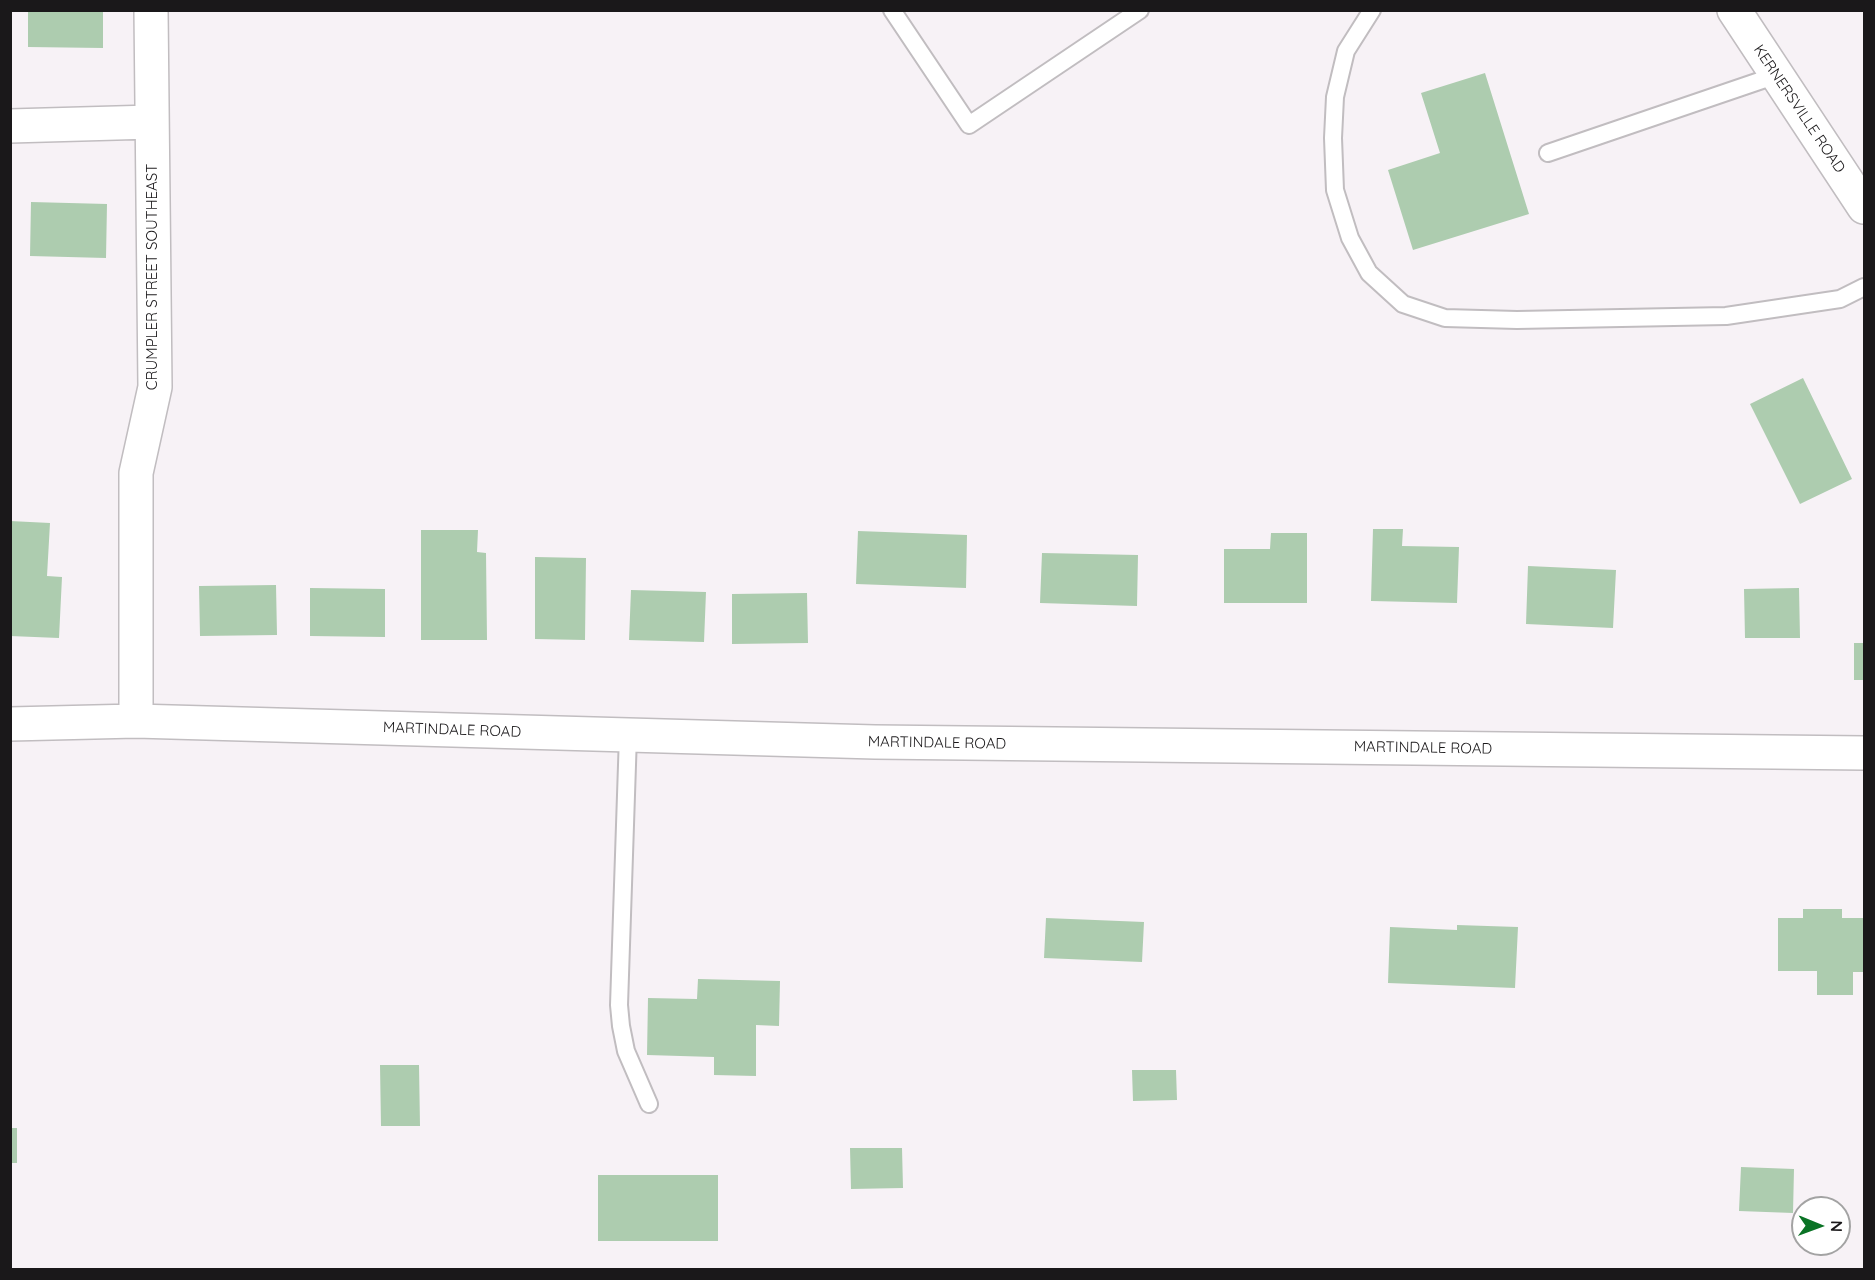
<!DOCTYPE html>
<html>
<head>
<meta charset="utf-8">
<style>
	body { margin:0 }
	#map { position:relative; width:1875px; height:1280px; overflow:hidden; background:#f7f2f6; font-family:Quicksand,sans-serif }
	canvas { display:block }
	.frame { position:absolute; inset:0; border:12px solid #1a181a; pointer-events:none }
	.north { position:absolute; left:1791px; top:1196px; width:60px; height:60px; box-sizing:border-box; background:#fff; border:2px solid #a3a3a3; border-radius:50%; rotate:91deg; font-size:16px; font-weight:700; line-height:24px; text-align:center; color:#1a181a }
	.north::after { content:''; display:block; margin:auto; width:21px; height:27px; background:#0a7325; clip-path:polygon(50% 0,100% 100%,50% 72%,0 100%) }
</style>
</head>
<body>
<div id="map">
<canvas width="1875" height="1280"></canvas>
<div class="frame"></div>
<div class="north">N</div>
</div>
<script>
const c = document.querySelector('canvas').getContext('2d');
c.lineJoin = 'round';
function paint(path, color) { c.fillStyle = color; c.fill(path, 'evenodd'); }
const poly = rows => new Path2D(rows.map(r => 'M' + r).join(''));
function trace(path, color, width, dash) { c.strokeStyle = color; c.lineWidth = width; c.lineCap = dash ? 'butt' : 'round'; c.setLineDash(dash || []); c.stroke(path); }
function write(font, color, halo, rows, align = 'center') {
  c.font = font + ' Quicksand,sans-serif'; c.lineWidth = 4.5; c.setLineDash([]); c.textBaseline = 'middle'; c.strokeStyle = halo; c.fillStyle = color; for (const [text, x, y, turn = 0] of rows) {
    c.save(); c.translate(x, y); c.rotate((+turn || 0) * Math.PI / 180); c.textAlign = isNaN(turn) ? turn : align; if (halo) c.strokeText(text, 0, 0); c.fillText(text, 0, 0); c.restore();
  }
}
paint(poly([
	[28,10,103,10,103,48,28,47],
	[1485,73,1529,214,1413,250,1388,170,1440,153,1421,93],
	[31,202,107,204,106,258,30,256],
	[1803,378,1852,479,1800,504,1750,404],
	[10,521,50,523,47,576,62,577,59,638,10,636],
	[1373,529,1403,529,1402,546,1459,547,1457,603,1371,601],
	[421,530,478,530,477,552,486,553,487,640,421,640],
	[858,531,967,535,966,588,856,584],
	[1271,533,1307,533,1307,603,1224,603,1224,549,1270,549],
	[1042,553,1138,555,1137,606,1040,603],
	[535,557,586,558,585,640,535,639],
	[1528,566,1616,570,1613,628,1526,624],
	[276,585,277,635,200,636,199,586],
	[310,588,385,589,385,637,310,636],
	[1799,588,1800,638,1745,638,1744,589],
	[631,590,706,592,704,642,629,640],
	[807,593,808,643,732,644,732,594],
	[1854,643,1864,643,1864,680,1854,680],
	[1803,909,1842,909,1842,918,1864,918,1864,972,1853,972,1853,995,1817,995,1817,971,1778,971,1778,918,1803,918],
	[1046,918,1144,922,1142,962,1044,958],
	[1457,925,1518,927,1515,988,1388,983,1390,927,1457,930],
	[698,979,780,981,779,1026,756,1025,756,1076,714,1075,714,1057,647,1055,648,998,697,999],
	[380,1065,419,1065,420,1126,381,1126],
	[1132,1070,1176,1070,1177,1100,1133,1101],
	[10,1128,17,1128,17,1163,10,1163],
	[850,1148,902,1148,903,1188,851,1189],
	[1741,1167,1794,1169,1793,1213,1739,1211],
	[598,1175,718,1175,718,1241,598,1241]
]), '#adccaf');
const service = poly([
	[892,10,969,125,1140,10],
	[1372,10,1346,51,1335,97,1333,138,1335,190,1350,238,1369,273,1403,304,1445,318,1517,320,1726,316,1840,299,1864,287],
	[1548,153,1777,75],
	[628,735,619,1005,621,1026,626,1051,649,1104]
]);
const minor = poly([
	[10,126,152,122],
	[136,721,136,473,155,387,151,10],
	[10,724,136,721,875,742,1864,753]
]);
const primary = poly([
	[1734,10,1864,207]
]);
trace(service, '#c1bdc0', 20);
trace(minor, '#c1bdc0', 36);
trace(primary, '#c1bdc0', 36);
trace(service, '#fff', 16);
trace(minor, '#fff', 33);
trace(primary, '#fff', 33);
write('15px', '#1a181a', '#fff', [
	["KERNERSVILLE ROAD",1799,109,56],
	["CRUMPLER STREET SOUTHEAST",152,277,-90],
	["MARTINDALE ROAD",452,730,2],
	["MARTINDALE ROAD",937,743,1],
	["MARTINDALE ROAD",1423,748,1]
]);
</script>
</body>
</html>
